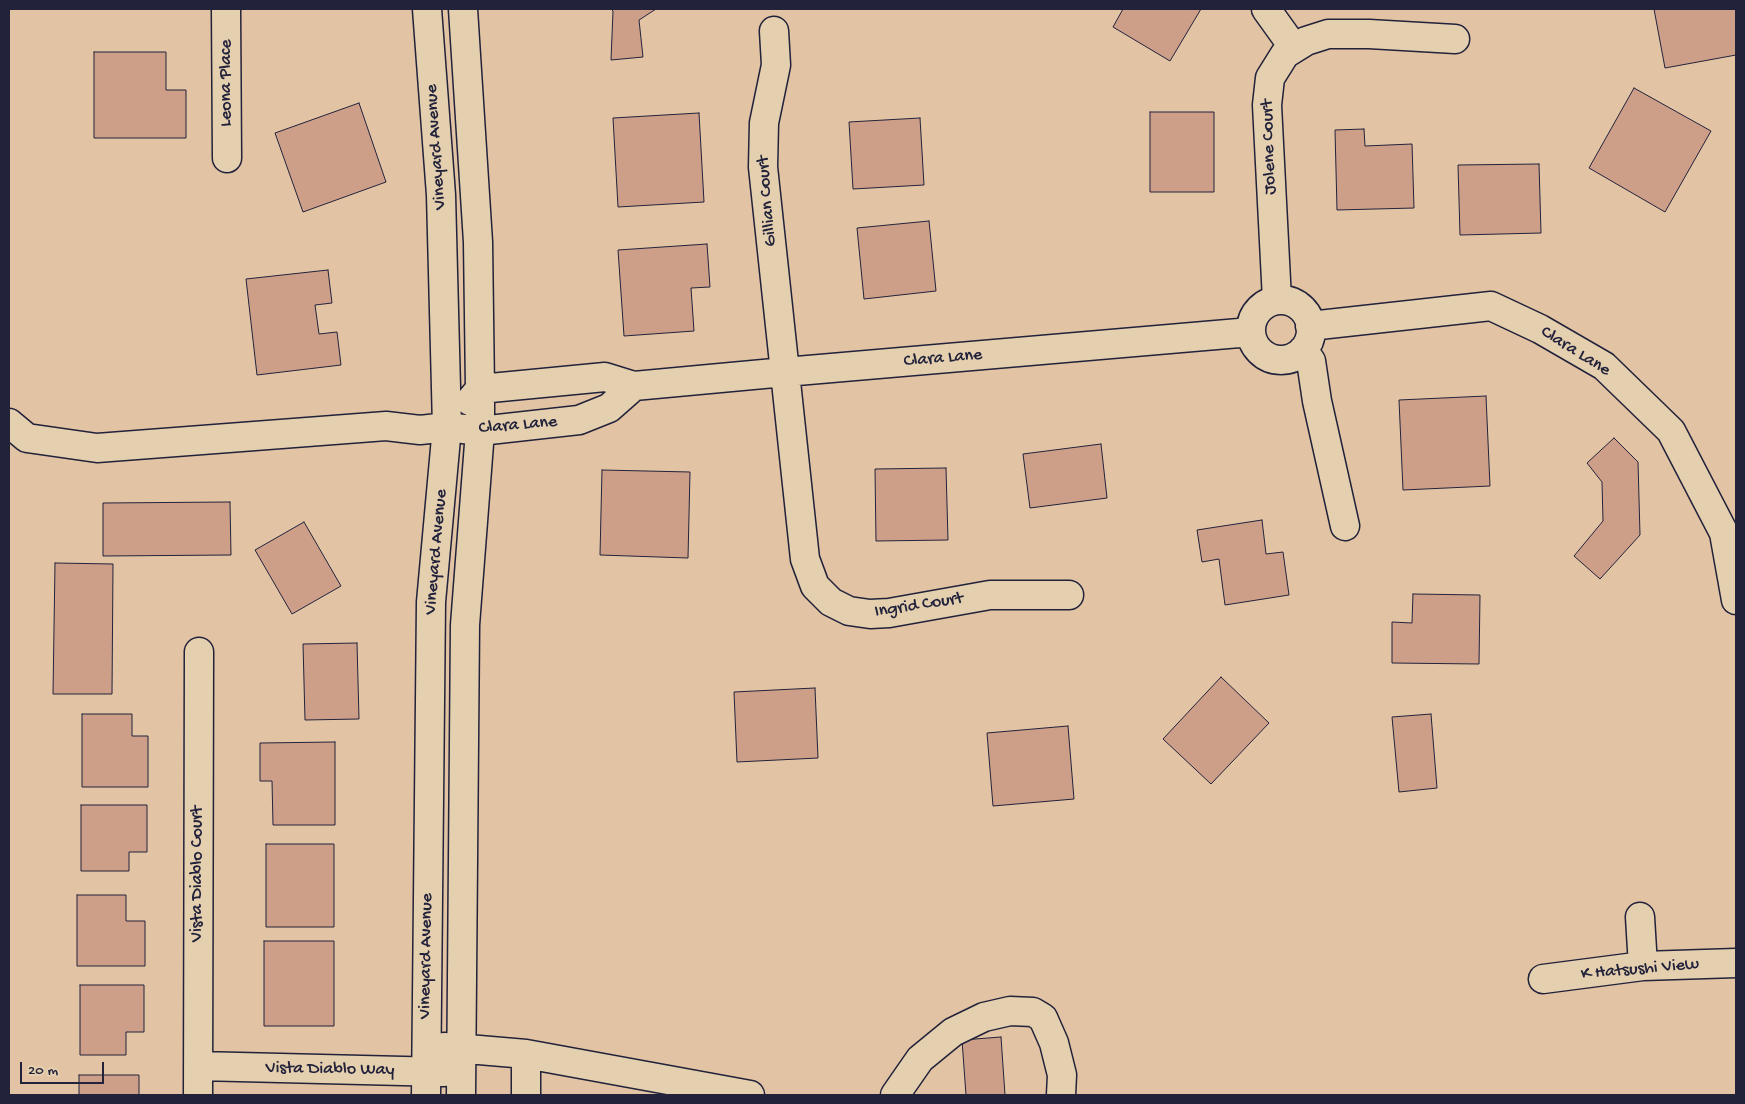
<!DOCTYPE html>
<html>
<head>
<meta charset="utf-8">
<style>
	body { margin:0 }
	#map { position:relative; width:1745px; height:1104px; overflow:hidden; background:#e2c4a5; font-family:"Gochi Hand",sans-serif }
	canvas { display:block }
	.frame { position:absolute; inset:0; border:10px solid #22223b; pointer-events:none }
	.scale { position:absolute; left:20px; top:1062px; width:84px; height:22px; box-sizing:border-box; border:2px solid #22223b; border-top:0; padding-left:6px; font-size:15px; line-height:18px; white-space:nowrap; color:#22223b; -webkit-text-stroke:4px #e4cfae; paint-order:stroke }
</style>
</head>
<body>
<div id="map">
<canvas width="1745" height="1104"></canvas>
<div class="frame"></div>
<div class="scale">20 m</div>
</div>
<script>
const c = document.querySelector('canvas').getContext('2d');
c.lineJoin = 'round';
function paint(path, color) { c.fillStyle = color; c.fill(path, 'evenodd'); }
const poly = rows => new Path2D(rows.map(r => 'M' + r).join(''));
function trace(path, color, width, dash) { c.strokeStyle = color; c.lineWidth = width; c.lineCap = dash ? 'butt' : 'round'; c.setLineDash(dash || []); c.stroke(path); }
function write(font, color, halo, rows, align = 'center') {
  c.font = font + ' "Gochi Hand",sans-serif'; c.lineWidth = 4.5; c.setLineDash([]); c.textBaseline = 'middle'; c.strokeStyle = halo; c.fillStyle = color; for (const [text, x, y, turn = 0] of rows) {
    c.save(); c.translate(x, y); c.rotate((+turn || 0) * Math.PI / 180); c.textAlign = isNaN(turn) ? turn : align; if (halo) c.strokeText(text, 0, 0); c.fillText(text, 0, 0); c.restore();
  }
}
const building = poly([
	[611,9,656,9,639,20,643,57,611,60,613,11,611,9],
	[1123,9,1201,9,1170,61,1113,27,1123,9],
	[1654,9,1736,9,1736,55,1665,68,1654,9],
	[94,52,166,52,166,90,186,90,186,138,94,138,94,52],
	[1634,88,1711,131,1665,212,1589,168,1634,88],
	[359,103,386,182,303,212,275,133,359,103],
	[1150,112,1214,112,1214,192,1150,192,1150,112],
	[699,113,704,202,618,207,613,118,699,113],
	[920,118,924,185,853,189,849,122,920,118],
	[1364,129,1365,146,1412,144,1414,208,1337,210,1335,130,1364,129],
	[1539,164,1541,233,1460,235,1458,165,1539,164],
	[929,221,936,291,864,299,857,228,929,221],
	[707,244,710,287,691,288,694,331,624,336,618,250,707,244],
	[328,270,332,303,315,305,319,334,337,332,341,365,257,375,246,279,328,270],
	[1486,396,1490,486,1403,490,1399,400,1486,396],
	[1614,438,1638,462,1640,535,1600,579,1574,556,1603,521,1602,482,1587,463,1614,438],
	[1101,444,1107,498,1030,508,1023,454,1101,444],
	[946,468,948,540,876,541,875,469,946,468],
	[602,470,690,472,688,558,600,555,602,470],
	[230,502,231,555,103,556,103,503,230,502],
	[1262,520,1266,554,1283,552,1289,595,1225,605,1219,559,1202,562,1197,530,1262,520],
	[304,522,341,586,292,614,255,550,304,522],
	[55,563,113,564,112,694,53,694,55,563],
	[1413,594,1480,595,1479,664,1392,663,1392,622,1412,623,1413,594],
	[357,643,359,719,305,720,303,644,357,643],
	[1221,677,1269,723,1211,784,1163,739,1221,677],
	[815,688,818,758,737,762,734,692,815,688],
	[82,714,132,714,132,736,148,736,148,787,82,787,82,714],
	[1431,714,1437,788,1399,792,1392,717,1431,714],
	[1068,726,1074,799,993,806,987,733,1068,726],
	[335,742,335,825,273,825,272,781,260,781,260,743,335,742],
	[81,805,147,805,147,852,129,852,129,871,81,871,81,805],
	[266,844,334,844,334,927,266,927,266,844],
	[77,895,126,895,126,921,145,921,145,966,77,966,77,895],
	[264,941,334,941,334,1026,264,1026,264,941],
	[80,985,144,985,144,1032,126,1032,126,1055,80,1055,80,985],
	[1001,1037,1005,1095,966,1095,962,1040,1001,1037],
	[79,1075,139,1075,139,1095,79,1095,79,1075]
]);
paint(building, '#cd9f89');
trace(building, '#22223b', 1);
const minor = poly([
	[226,9,227,158],
	[1266,9,1294,48],
	[774,31,776,65,764,123,763,167,805,559,815,586,831,602,849,611,870,614,889,613,990,595,1069,595],
	[1277,300,1267,105,1270,78,1285,54,1306,41,1328,34,1369,34,1455,39],
	'1251 330a30 30 0 1 1 60 0a30 30 0 1 1-60 0Z',
	[1310,326,1491,306,1540,329,1604,366,1671,431,1724,533,1736,600],
	[1303,350,1311,361,1317,401,1345,526],
	[470,401,480,389,605,377,634,386,785,372,1251,332],
	[9,423,27,438,97,448,386,426,420,430,447,427,480,431,579,420,609,408,634,386],
	[1640,917,1643,966],
	[1543,979,1643,966,1736,963],
	[444,1047,526,1054,526,1095],
	[526,1054,750,1095],
	[198,1066,444,1072],
	[198,1095,199,652],
	[426,1095,431,602,447,427,441,195,427,9],
	[461,1095,465,625,480,431,480,389,478,242,463,9],
	[895,1095,920,1059,953,1032,984,1017,1010,1011,1033,1012,1043,1018,1054,1043,1062,1075,1061,1095]
]);
trace(minor, '#22223b', 31);
trace(minor, '#e4cfae', 28);
write('18px', '#22223b', '#e4cfae', [
	["Leona Place",227,83,-90],
	["Vineyard Avenue",437,147,-94],
	["Jolene Court",1270,147,-92],
	["Gillian Court",768,201,-95],
	["Clara Lane",1575,352,32],
	["Clara Lane",943,359,-5],
	["Clara Lane",518,426,-5],
	["Vineyard Avenue",437,552,-85],
	["Ingrid Court",919,606,-9],
	["Vista Diablo Court",198,874,-90],
	["Vineyard Avenue",427,956,-89],
	["K Hatsushi View",1640,970,-5],
	["Vista Diablo Way",330,1070,1]
]);
</script>
</body>
</html>
